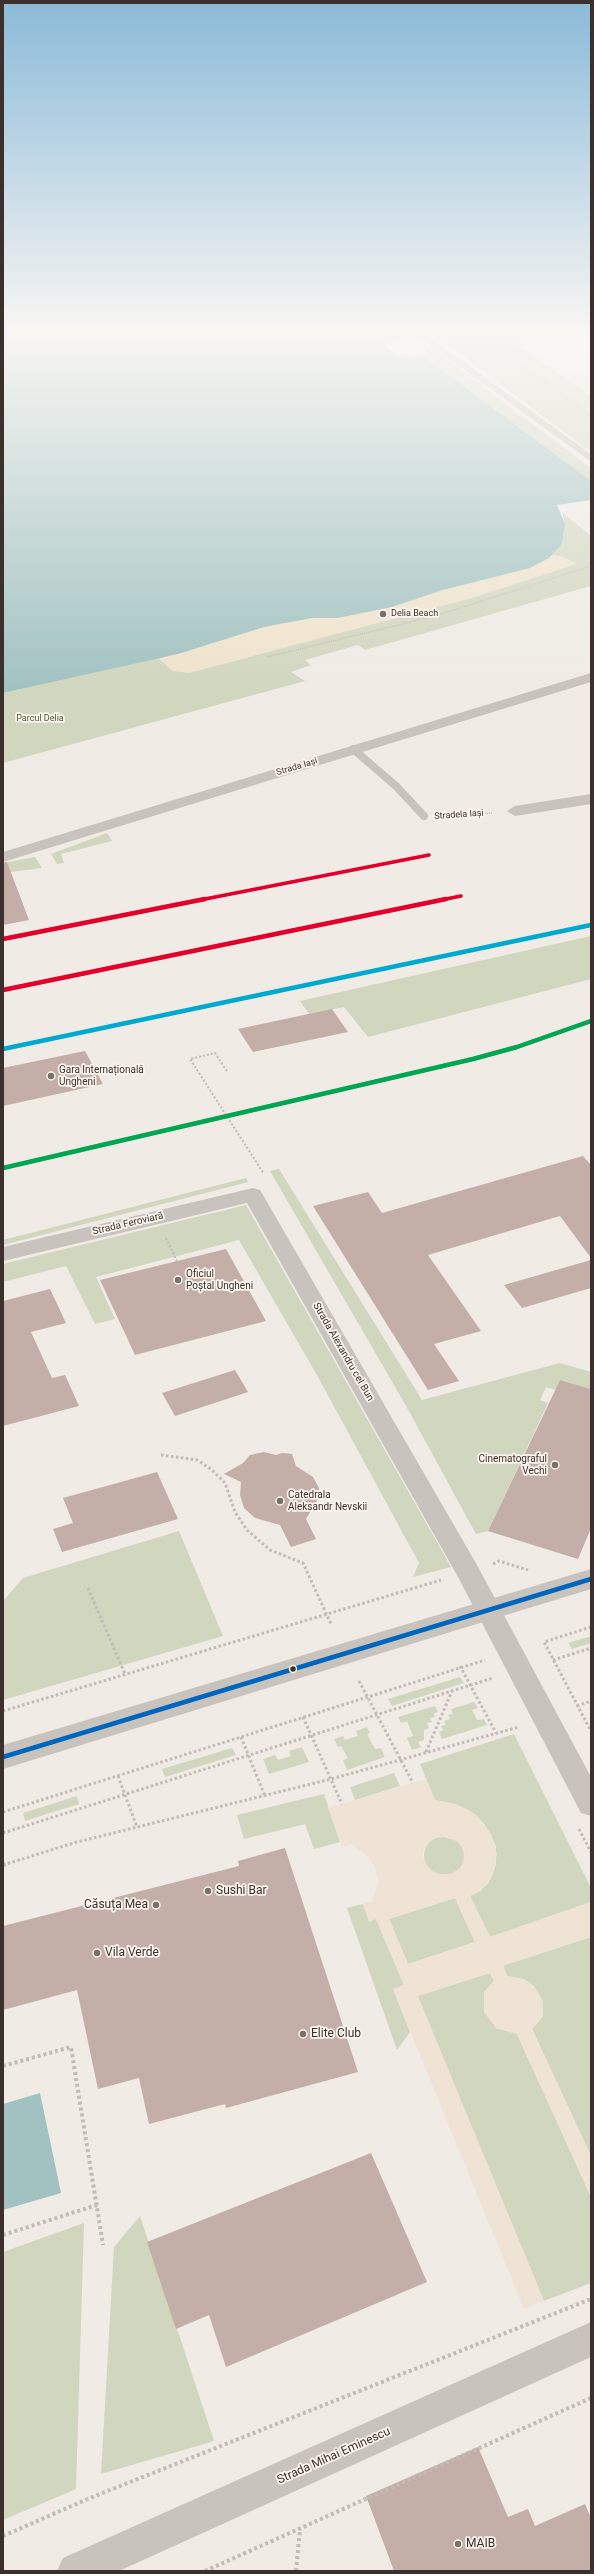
<!DOCTYPE html>
<html>
<head>
<meta charset="utf-8">
<style>
	body { margin:0 }
	#map { position:relative; width:594px; height:2574px; overflow:hidden; background:#f0ebe5; font-family:Roboto,sans-serif }
	canvas { display:block }
	.frame { position:absolute; inset:0; border:4px solid #3b302b; pointer-events:none }
</style>
</head>
<body>
<div id="map">
<canvas width="594" height="2574"></canvas>
<div class="frame"></div>
</div>
<script>
const c = document.querySelector('canvas').getContext('2d');
c.lineJoin = 'round';
function paint(path, color) { c.fillStyle = color; c.fill(path, 'evenodd'); }
const poly = rows => new Path2D(rows.map(r => 'M' + r).join(''));
function trace(path, color, width, dash) { c.strokeStyle = color; c.lineWidth = width; c.lineCap = dash ? 'butt' : 'round'; c.setLineDash(dash || []); c.stroke(path); }
function write(font, color, halo, rows, align = 'center') {
  c.font = font + ' Roboto,sans-serif'; c.lineWidth = 3.5; c.setLineDash([]); c.textBaseline = 'middle'; c.strokeStyle = halo; c.fillStyle = color; for (const [text, x, y, turn = 0] of rows) {
    c.save(); c.translate(x, y); c.rotate((+turn || 0) * Math.PI / 180); c.textAlign = isNaN(turn) ? turn : align; if (halo) c.strokeText(text, 0, 0); c.fillText(text, 0, 0); c.restore();
  }
}
paint(poly([
	[427,329,544,329,514,342,591,396,591,452],
	[430,346,591,468,591,481,422,355],
	[562,512,591,536,591,586,365,650,358,645,305,660,311,665,291,672,305,681,3,763,3,693,327,619,392,607,530,568,549,558,562,544,565,524],
	[107,833,112,841,61,854,64,863,57,864,51,854],
	[35,857,42,868,3,873,3,863],
	[591,936,591,979,368,1037,344,1007,309,1014,300,1001],
	[279,1169,422,1400,560,1363,591,1372,591,1389,560,1380,556,1390,546,1387,540,1400,548,1403,488,1531,476,1534,405,1404,270,1171],
	[246,1178,248,1182,3,1245,3,1240],
	[246,1205,451,1567,413,1577,419,1563,318,1377,239,1240,96,1277,115,1319,95,1324,66,1266,3,1282,3,1264],
	[179,1531,223,1636,3,1700,3,1601,23,1578],
	[591,1636,591,1643,572,1649,568,1643],
	[460,1677,464,1683,392,1706,388,1699],
	[474,1702,478,1708,472,1710,477,1720,484,1719,487,1725,442,1739,439,1732,443,1730,441,1726,446,1725,444,1721,450,1719,448,1715,453,1714,451,1709],
	[435,1706,438,1712,434,1713,435,1717,430,1718,432,1722,427,1723,429,1728,424,1730,424,1740,418,1742,421,1747,412,1750,407,1738,413,1736,407,1721,401,1723,398,1717],
	[367,1727,370,1733,367,1734,375,1749,381,1748,385,1757,347,1770,343,1760,348,1758,341,1746,338,1747,334,1739,343,1736,345,1740,358,1736,356,1731],
	[514,1734,591,1888,591,1902,490,1937,470,1896,487,1885,492,1876,496,1864,496,1846,485,1825,476,1815,455,1804,435,1800,420,1764],
	[302,1747,309,1762,269,1774,263,1759,275,1755,278,1760,291,1756,289,1751],
	[232,1748,236,1755,165,1777,162,1769],
	[394,1773,400,1786,355,1800,350,1787],
	[324,1794,340,1842,314,1849,305,1824,244,1839,237,1815],
	[77,1796,79,1804,25,1821,23,1813],
	'424 1856a20 20 0 1 1 40 0a20 20 0 1 1-40 0Z',
	[455,1898,475,1942,408,1964,389,1919],
	[363,1904,369,1921,376,1919,404,1985,393,1989,410,2032,397,2050,347,1908],
	[591,1937,591,2156,532,2029,543,2016,534,1986,524,1979,507,1976,503,1965],
	[490,1973,494,1981,484,1992,496,2028,517,2034,591,2197,591,2283,544,2301,417,1996],
	[140,2216,214,2441,101,2474,114,2247],
	[84,2223,76,2489,3,2520,3,2252]
]), '#d1d6bf');
paint(poly([
	[552,555,561,556,577,564,472,598,189,673,173,671,158,658,264,627,312,618,337,618,392,607,443,590,529,568]
]), '#efe3cc');
paint(poly([
	[426,1779,435,1800,455,1804,467,1809,476,1815,491,1834,497,1854,492,1876,481,1891,470,1896,490,1937,591,1902,591,1937,503,1966,507,1976,524,1979,534,1986,543,2001,543,2016,532,2029,591,2156,591,2197,517,2034,496,2028,484,2012,484,1992,494,1981,490,1973,418,1996,544,2301,524,2309,393,1989,404,1985,376,1919,369,1922,363,1904,371,1902,375,1894,378,1882,375,1867,366,1854,351,1844,342,1847,328,1808],
	[443,1837,457,1841,465,1852,462,1867,451,1874,440,1874,432,1871,423,1860,423,1851,428,1843,435,1838],
	[455,1898,475,1942,408,1964,389,1919]
]), '#eee3d5');
paint(poly([
	[3,329,399,329,406,336,399,337,403,340,386,344,385,346,387,348,401,358,422,355,591,481,591,500,557,505,565,524,562,544,549,558,530,568,443,590,392,607,337,618,312,618,264,627,178,654,3,693],
	[40,2093,61,2193,3,2210,3,2104]
]), '#a1c2c1');
paint(poly([
	[7,862,29,920,3,925,3,863],
	[332,1009,348,1032,253,1052,238,1029],
	[85,1051,103,1084,3,1106,3,1068],
	[583,1156,591,1165,591,1258,560,1216,428,1255,481,1331,434,1344,459,1381,428,1390,313,1206,368,1192,382,1213],
	[226,1249,266,1321,135,1355,100,1280],
	[591,1260,591,1288,522,1308,504,1285],
	[50,1289,66,1323,31,1332,52,1378,65,1375,79,1406,3,1426,3,1301],
	[235,1370,248,1392,175,1416,162,1393],
	[560,1380,591,1389,591,1528,578,1559,488,1531],
	[264,1452,276,1455,282,1453,292,1454,296,1466,313,1477,319,1488,319,1497,306,1519,316,1539,291,1547,280,1525,255,1518,244,1508,240,1495,241,1482,224,1474,243,1463,250,1455],
	[157,1472,178,1519,62,1552,53,1529,73,1523,63,1498],
	[285,1848,358,2072,226,2108,225,2104,149,2124,139,2078,98,2089,77,1990,3,2010,3,1926,239,1866,238,1861],
	[371,2153,427,2282,226,2367,209,2315,176,2329,147,2242],
	[478,2447,508,2517,528,2509,535,2526,585,2504,591,2518,591,2571,394,2571,366,2496]
]), '#c3afa7');
trace(poly([
	[521,365,591,416],
	[267,657,435,616,591,566],
	[443,817,492,813]
]), '#c2bbb6', 1.5, [1, 1]);
trace(poly([
	[227,1071,215,1053,190,1059,264,1174],
	[166,1238,177,1261]
]), '#c2bbb6', 2, [2, 2]);
trace(poly([
	[161,1455,197,1460,211,1469,225,1483,235,1512,247,1530,270,1550,303,1563,331,1624],
	[493,1564,499,1561,528,1570],
	[88,1588,125,1674],
	[591,1627,544,1642,591,1731],
	[553,1660,591,1648],
	[460,1666,496,1733],
	[359,1681,413,1783],
	[577,1706,591,1701],
	[3,1711,441,1580],
	[303,1717,342,1804],
	[241,1737,265,1796],
	[426,1752,452,1691],
	[118,1776,137,1827],
	[3,1812,485,1660],
	[579,1829,591,1852],
	[3,1833,493,1678],
	[3,1865,77,1842,331,1779,519,1727]
]), '#c2bbb6', 3, [2.5, 2.5]);
trace(poly([
	[3,1865,6,1864],
	[3,2066,71,2047,103,2245],
	[3,2235,97,2205],
	[3,2536,90,2498,591,2299],
	[205,2571,591,2398],
	[296,2571,300,2529]
]), '#c2bbb6', 4, [3, 3]);
trace(poly([
	[413,329,591,458]
]), '#c9c3be', 6);
trace(poly([
	[353,749,396,786,424,816]
]), '#c9c3be', 8);
paint(poly([
	[591,673,591,682,3,862,3,852,591,673],
	[591,794,591,804,515,816,507,811,515,806,591,794],
	[253,1188,260,1190,263,1195,477,1565,591,1777,591,1816,581,1813,458,1577,247,1203,3,1261,3,1247,253,1188],
	[591,2322,591,2357,119,2571,57,2571,63,2558,591,2322]
]), '#c9c3be');
paint(poly([
	[591,1569,591,1589,3,1769,3,1745,591,1569]
]), '#c9c3be');
const railFar1 = poly([
	[200,900,429,855],
	[441,900,461,896]
]);
const rail = poly([
	[3,939,205,899],
	[3,990,446,899],
	[3,1168,473,1059,517,1047,591,1021]
]);
trace(railFar1, '#b1aca8', 3);
trace(rail, '#b1aca8', 4);
trace(railFar1, '#fbf5ee', 2, [6]);
trace(rail, '#fbf5ee', 2.5, [8]);
trace(poly([
	[3,1757,591,1579]
]), '#0065bd', 4.5);
trace(poly([
	[3,1168,473,1059,517,1047,591,1021]
]), '#00a651', 4.5);
trace(poly([
	[3,1049,591,925]
]), '#00a9ce', 4.5);
trace(poly([
	[200,900,429,855],
	[441,900,461,896]
]), '#e4002b', 3.5);
trace(poly([
	[3,939,205,899],
	[3,990,446,899]
]), '#e4002b', 4.5);
const sky = c.createLinearGradient(0, 0, 0, 690);
sky.addColorStop(0, '#8bbad8');
sky.addColorStop(0.48, '#f8f6f3');
sky.addColorStop(1, '#f8f6f300');
c.fillStyle = sky;
c.fillRect(0, 0, 594, 690);
for (const [x, y, r, color] of [
	[383,614,4,"#7a716c"],
	[51,1076,4,"#7a716c"],
	[178,1280,4,"#7a716c"],
	[555,1465,4,"#7a716c"],
	[280,1501,4,"#7a716c"],
	[293,1669,3.5,"#3b302b"],
	[208,1891,4,"#7a716c"],
	[156,1905,4,"#7a716c"],
	[97,1953,4,"#7a716c"],
	[303,2034,4,"#7a716c"],
	[458,2544,4,"#7a716c"]
]) { const dot = new Path2D(); dot.arc(x, y, r, 0, 2 * Math.PI); c.fillStyle = color; c.fill(dot); trace(dot, '#fbf5ee', 1.5); }
write('9px', '#3b302b', '#fbf5ee', [
	["Delia Beach",391,614]
], 'left');
write('9px', '#4a5a2e', '#fbf5ee', [
	["Parcul Delia",40,719]
]);
write('9px', '#3b302b', '#fbf5ee', [
	["Strada Iași",297,767,-17],
	["Stradela Iași",459,815,-4]
]);
write('10px', '#3b302b', '#fbf5ee', [
	["Gara Internațională",59,1070],
	["Ungheni",59,1082],
	["Oficiul",186,1274],
	["Poștal Ungheni",186,1286],
	["Cinematograful",547,1459,"right"],
	["Vechi",547,1471,"right"],
	["Catedrala",288,1495],
	["Aleksandr Nevskii",288,1507]
], 'left');
write('10px', '#3b302b', '#fbf5ee', [
	["Strada Feroviară",128,1224,-13],
	["Strada Alexandru cel Bun",343,1352,60]
]);
write('12px', '#3b302b', '#fbf5ee', [
	["Sushi Bar",216,1891],
	["Căsuța Mea",148,1905,"right"],
	["Vila Verde",105,1953],
	["Elite Club",311,2034],
	["MAIB",466,2544]
], 'left');
write('12px', '#3b302b', '#fbf5ee', [
	["Strada Mihai Eminescu",334,2456,-24]
]);
</script>
</body>
</html>
